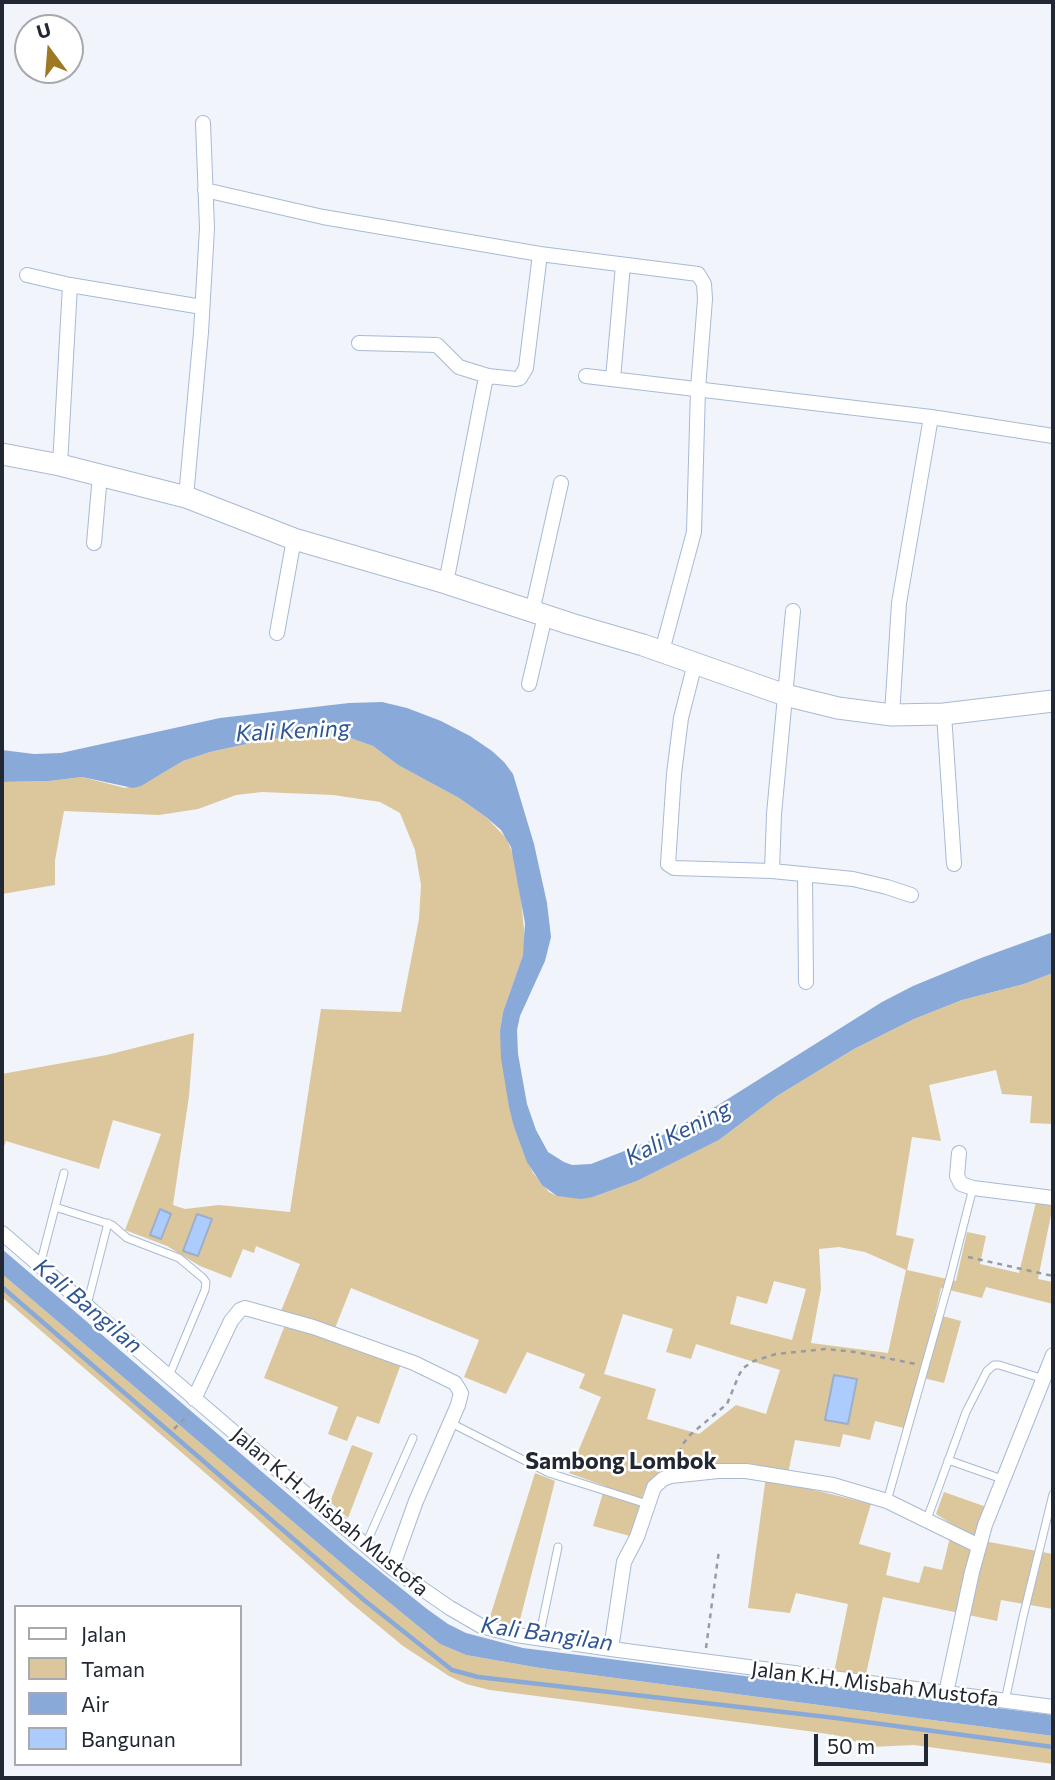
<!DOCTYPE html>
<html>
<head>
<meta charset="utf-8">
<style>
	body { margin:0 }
	#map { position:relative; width:1055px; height:1780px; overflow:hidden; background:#f1f4fa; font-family:Commissioner,sans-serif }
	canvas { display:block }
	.frame { position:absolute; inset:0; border:4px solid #212833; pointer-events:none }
	.legend { position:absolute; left:14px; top:1605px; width:228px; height:161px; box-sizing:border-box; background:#fff; border:2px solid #a6a9ad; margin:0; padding:9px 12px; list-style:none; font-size:21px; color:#212833 }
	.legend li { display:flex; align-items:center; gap:14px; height:35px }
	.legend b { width:35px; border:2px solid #a6a9ad }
	.north { position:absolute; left:14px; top:14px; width:70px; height:70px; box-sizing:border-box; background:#fff; border:2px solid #a6a9ad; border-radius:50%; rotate:344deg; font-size:19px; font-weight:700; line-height:28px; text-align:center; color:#212833 }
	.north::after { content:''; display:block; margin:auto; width:24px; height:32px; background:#9d7924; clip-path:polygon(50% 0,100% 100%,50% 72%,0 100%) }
	.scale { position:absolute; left:814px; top:1734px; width:114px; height:32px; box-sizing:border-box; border:4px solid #212833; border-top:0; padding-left:9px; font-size:21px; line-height:24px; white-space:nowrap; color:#212833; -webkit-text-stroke:5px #fff; paint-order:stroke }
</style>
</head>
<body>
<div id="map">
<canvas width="1055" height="1780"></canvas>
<div class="frame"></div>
<ul class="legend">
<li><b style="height:9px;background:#fff"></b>Jalan</li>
<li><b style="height:19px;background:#dcc69b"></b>Taman</li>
<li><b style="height:19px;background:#89a9d8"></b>Air</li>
<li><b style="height:19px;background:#acccfd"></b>Bangunan</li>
</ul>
<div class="north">U</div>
<div class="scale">50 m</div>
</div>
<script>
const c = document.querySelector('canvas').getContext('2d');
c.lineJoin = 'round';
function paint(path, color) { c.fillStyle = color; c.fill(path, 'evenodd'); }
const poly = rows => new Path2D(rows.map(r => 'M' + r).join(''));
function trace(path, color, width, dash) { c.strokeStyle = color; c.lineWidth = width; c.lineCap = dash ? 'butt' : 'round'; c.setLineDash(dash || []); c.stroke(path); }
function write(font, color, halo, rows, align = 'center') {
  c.font = font + ' Commissioner,sans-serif'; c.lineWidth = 5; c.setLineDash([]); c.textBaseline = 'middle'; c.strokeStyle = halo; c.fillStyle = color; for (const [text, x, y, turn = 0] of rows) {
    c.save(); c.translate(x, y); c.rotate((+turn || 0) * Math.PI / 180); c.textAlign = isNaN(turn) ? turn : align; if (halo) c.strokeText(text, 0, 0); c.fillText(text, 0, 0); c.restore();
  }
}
paint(poly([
	[313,734,339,734,373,746,398,765,459,798,486,817,507,839,514,858,520,889,525,940,523,955,503,1012,500,1030,514,1127,533,1173,549,1192,557,1196,593,1197,637,1181,719,1140,777,1096,854,1049,914,1019,962,1000,1024,984,1053,973,1053,1124,1030,1123,1032,1096,1002,1094,996,1070,929,1085,941,1141,912,1137,896,1235,914,1239,907,1270,956,1281,967,1232,986,1236,980,1264,1019,1273,1036,1202,1053,1205,1038,1279,1053,1282,1053,1304,986,1287,982,1298,941,1288,935,1314,961,1321,944,1383,919,1377,904,1428,875,1421,870,1440,843,1434,840,1447,795,1440,786,1483,871,1504,859,1544,891,1553,886,1575,919,1583,924,1566,942,1570,953,1525,936,1514,944,1492,995,1510,984,1541,1053,1554,1053,1609,1001,1600,997,1621,883,1597,862,1692,831,1687,848,1604,796,1593,790,1613,748,1608,767,1469,659,1474,652,1479,644,1491,630,1536,593,1526,605,1486,569,1473,601,1397,579,1388,585,1374,527,1352,506,1394,464,1377,479,1340,351,1288,331,1338,401,1364,379,1424,357,1416,347,1441,328,1434,338,1407,264,1378,289,1315,281,1311,300,1264,256,1246,254,1253,243,1249,231,1278,200,1266,167,1246,125,1230,161,1134,113,1120,99,1169,6,1141,2,1152,2,1074,107,1055,194,1033,189,1096,173,1205,185,1209,219,1205,290,1212,321,1009,401,1012,419,919,421,885,415,850,400,813,380,802,333,795,262,792,236,795,198,809,159,815,64,811,55,860,55,885,2,894,2,782,49,781,82,777,125,788,151,780,183,761,210,752,265,740],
	[839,1247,865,1252,906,1270,888,1353,811,1343,821,1289,819,1249],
	[774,1281,806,1289,792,1340,730,1324,737,1296,767,1304],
	[623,1314,673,1329,666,1352,691,1359,696,1344,780,1370,766,1414,736,1405,699,1434,647,1419,656,1389,604,1374],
	[2,1274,352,1572,440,1644,466,1655,540,1668,1053,1736,1053,1764,914,1745,871,1747,840,1736,815,1732,490,1690,466,1684,449,1676,403,1646,351,1603,233,1497,2,1297],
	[352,1445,373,1453,348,1518,330,1502],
	[535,1473,555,1481,518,1628,489,1620]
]), '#dcc69b');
paint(poly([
	[382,702,407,708,441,721,470,736,492,751,504,762,513,774,534,844,547,903,551,937,545,961,520,1016,517,1030,518,1054,527,1104,536,1130,548,1152,564,1162,572,1165,591,1164,655,1139,715,1107,882,1002,913,986,981,958,1053,932,1053,973,1024,984,962,1000,914,1019,854,1049,777,1096,719,1140,637,1181,593,1197,581,1199,557,1196,542,1185,527,1162,514,1127,509,1107,501,1058,500,1030,503,1012,523,955,525,923,511,847,501,830,486,817,459,798,398,765,373,746,339,734,313,734,265,740,210,752,183,761,141,786,133,788,82,777,49,781,2,782,2,750,34,754,61,753,220,718,349,703],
	[2,1249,352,1549,427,1609,448,1624,466,1633,523,1648,1053,1715,1053,1736,540,1668,466,1655,440,1644,352,1572,2,1274]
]), '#89a9d8');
trace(poly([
	[2,1287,364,1600,452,1670,478,1677,836,1718,1053,1747]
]), '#89a9d8', 4.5);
const building = poly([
	[160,1209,171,1214,161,1239,150,1235,160,1209],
	[197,1214,212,1219,198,1256,183,1251,197,1214],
	[834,1375,857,1379,848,1424,825,1420,834,1375]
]);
paint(building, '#acccfd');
trace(building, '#9caec9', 2);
const service = poly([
	[55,1207,112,1225,127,1238,179,1258,203,1278,206,1282,205,1290,169,1376],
	[40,1265,64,1173],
	[87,1305,108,1223],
	[451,1423,549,1473,647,1504],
	[948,1460,1002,1479],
	[887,1501,950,1278,973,1188],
	[927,1519,966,1412,987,1371,994,1365,999,1365,1044,1379],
	[366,1544,413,1438],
	[539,1638,558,1547],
	[1005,1701,1023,1617,1053,1494]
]);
const minor = poly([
	[205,190,323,217,540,254,698,274,704,284,705,299,698,389,694,532,662,651],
	[27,275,70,285],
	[359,343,437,345,459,367,488,376],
	[586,376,931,417,1053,436],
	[613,379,623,265],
	[60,465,70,285,202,307],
	[186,497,201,332,207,228,203,123],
	[94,543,100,475],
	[446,583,485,382,488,376,516,379,520,378,526,368,540,254],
	[532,612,561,483],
	[277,633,294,539],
	[695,663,681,718,674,774,668,864,674,868,772,871,774,814,793,611],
	[529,684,545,616],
	[944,714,954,864],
	[892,715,899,603,931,417],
	[772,871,853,879,887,887,911,895],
	[805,875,806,982],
	[959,1153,957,1176,961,1184,973,1188,1053,1198],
	[2,1233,392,1568,450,1608,481,1626,516,1635,611,1649,1053,1707],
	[194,1399,231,1321,240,1310,245,1308,313,1327,369,1347,414,1363,455,1383,461,1393,458,1405,416,1501,392,1568],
	[611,1649,624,1562,637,1537,654,1487,663,1479,671,1476,718,1471,746,1471,833,1485,887,1501,979,1546],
	[946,1693,972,1572,985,1525,1053,1355]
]);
const secondary = poly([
	[2,454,60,465,186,497,294,539,446,583,571,624,643,645,785,695,838,708,892,715,944,714,1053,701]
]);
trace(service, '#a7bad5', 9);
trace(minor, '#a7bad5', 16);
trace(secondary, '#a7bad5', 23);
trace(poly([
	[968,1257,1053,1276],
	[174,1429,189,1414],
	[675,1462,683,1444,690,1435,727,1404,739,1375,743,1368,754,1361,776,1354,825,1349,855,1352,916,1364],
	[706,1648,719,1550]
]), '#979ca4', 2.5, [5, 5]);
trace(service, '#fff', 7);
trace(minor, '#fff', 14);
trace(secondary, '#fff', 21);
write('21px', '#212833', '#fff', [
	["Jalan K.H. Misbah Mustofa",330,1512,40],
	["Jalan K.H. Misbah Mustofa",875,1684,7]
]);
write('italic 23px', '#2f5692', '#fff', [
	["Kali Kening",293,731,-3],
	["Kali Kening",678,1133,-27],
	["Kali Bangilan",88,1306,40],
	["Kali Bangilan",547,1634,8]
]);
write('bold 23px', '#212833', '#fff', [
	["Sambong Lombok",621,1461]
]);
</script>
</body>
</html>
